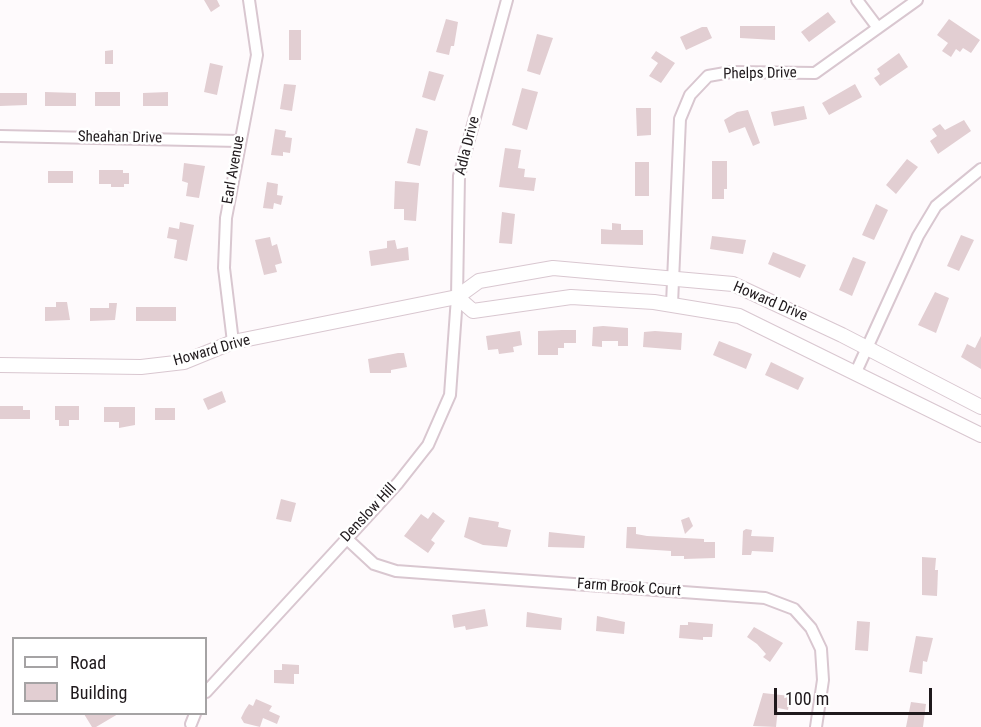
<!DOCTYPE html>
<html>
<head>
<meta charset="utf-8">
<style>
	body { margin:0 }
	#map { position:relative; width:981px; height:727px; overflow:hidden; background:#fefafc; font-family:"Roboto Condensed",sans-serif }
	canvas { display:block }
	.legend { position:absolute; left:12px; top:637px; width:195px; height:78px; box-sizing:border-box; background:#fff; border:2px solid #a5a3a4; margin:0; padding:8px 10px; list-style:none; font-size:18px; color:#1f191c }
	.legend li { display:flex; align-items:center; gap:12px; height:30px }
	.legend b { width:30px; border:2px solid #a5a3a4 }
	.scale { position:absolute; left:774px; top:688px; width:158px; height:27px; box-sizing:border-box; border:3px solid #1f191c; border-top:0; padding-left:8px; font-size:18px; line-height:21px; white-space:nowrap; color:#1f191c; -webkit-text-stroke:4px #fff; paint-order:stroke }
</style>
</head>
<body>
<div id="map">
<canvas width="981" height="727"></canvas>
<ul class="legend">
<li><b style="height:8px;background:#fff"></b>Road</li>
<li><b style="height:16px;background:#e2ced2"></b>Building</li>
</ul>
<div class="scale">100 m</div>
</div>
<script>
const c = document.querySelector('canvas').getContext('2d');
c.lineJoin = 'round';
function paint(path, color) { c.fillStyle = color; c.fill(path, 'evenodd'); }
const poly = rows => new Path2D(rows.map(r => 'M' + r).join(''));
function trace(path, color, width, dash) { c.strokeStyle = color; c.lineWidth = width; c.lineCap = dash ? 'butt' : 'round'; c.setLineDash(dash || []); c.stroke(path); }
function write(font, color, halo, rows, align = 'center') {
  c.font = font + ' "Roboto Condensed",sans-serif'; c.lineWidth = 5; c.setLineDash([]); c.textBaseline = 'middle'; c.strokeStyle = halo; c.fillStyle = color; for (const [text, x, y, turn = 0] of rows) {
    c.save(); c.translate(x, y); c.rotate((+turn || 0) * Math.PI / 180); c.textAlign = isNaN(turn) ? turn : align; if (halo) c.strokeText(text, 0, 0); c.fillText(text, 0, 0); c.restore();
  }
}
paint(poly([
	[204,0,217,0,220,6,211,12],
	[828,12,836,22,809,42,801,32],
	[446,19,458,22,454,46,451,46,449,55,436,52],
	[949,19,980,40,971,53,963,48,960,52,956,49,951,57,942,51,948,43,937,35],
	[740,26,775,26,775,40,740,38],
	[702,27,707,27,712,38,686,50,680,37],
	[289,30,301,30,301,60,289,60],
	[537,34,553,38,540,75,527,71],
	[113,50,113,64,105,64,105,51],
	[656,51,675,63,661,83,649,76,658,63,651,58],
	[899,53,908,67,880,86,874,78,880,74,877,69],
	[210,63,223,66,217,95,204,92],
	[429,71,444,75,435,101,422,97],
	[284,84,296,85,292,111,280,109],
	[855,84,862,97,829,115,822,103],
	[522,88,538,92,527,130,512,125],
	[45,92,76,93,76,106,45,106],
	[95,92,120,92,120,106,95,106],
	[168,92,168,106,143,106,143,93],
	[0,93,27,93,27,105,0,106],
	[804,106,807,119,774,126,771,112],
	[636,108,651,108,651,135,637,136],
	[748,110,760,143,753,146,745,127,729,133,724,120,737,112],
	[964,120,971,131,938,154,930,141,937,136,932,129,940,124,945,130],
	[416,128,428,131,420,166,407,163],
	[275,129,286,131,285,137,292,138,290,153,283,152,283,156,271,155],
	[505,148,521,150,518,168,525,169,524,177,536,178,534,191,499,187],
	[907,159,918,167,896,194,886,185],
	[712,161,727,161,727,189,724,189,724,199,712,199],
	[635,162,649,162,649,196,635,196],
	[184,163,205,166,199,198,186,196,188,183,182,181],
	[99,170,123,170,123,173,129,173,129,184,124,184,124,187,111,187,111,184,99,184],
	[48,171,73,171,73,183,48,183],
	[395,181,419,183,416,221,404,220,404,209,394,209],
	[267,182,278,184,277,195,283,196,281,205,274,203,273,209,263,208],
	[876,204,888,210,874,240,862,235],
	[502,212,515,214,512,244,499,243],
	[180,222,194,225,187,261,174,258,177,240,167,238,169,227,179,229],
	[612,223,621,224,621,230,643,230,643,245,601,244,601,229,612,230],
	[961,235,974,240,959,271,947,266],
	[712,236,746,240,743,254,710,249],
	[270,237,272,246,277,244,282,263,275,265,277,272,264,275,255,240],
	[395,240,397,249,408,247,409,260,371,266,369,251,387,248,387,241],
	[773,252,806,265,800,278,768,264],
	[853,257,866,262,852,296,839,290],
	[935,292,949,298,936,333,918,325],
	[56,302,67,302,70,320,45,321,45,307,56,307],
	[109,303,117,303,115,320,90,321,90,308,109,308],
	[136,307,176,307,176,321,136,321],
	[603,326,628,328,628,346,618,346,618,341,602,341,602,347,592,346,593,327],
	[562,330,576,330,576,343,564,343,564,348,558,348,558,355,538,355,538,331],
	[520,331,522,345,513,347,514,352,499,354,498,349,488,350,486,336],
	[655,331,682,333,681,350,643,347,644,332],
	[981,336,981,369,961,357,967,344,975,348],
	[719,341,752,354,746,369,713,355],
	[398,353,404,353,407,367,391,370,391,373,370,373,368,359],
	[771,362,804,378,798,390,765,375],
	[222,391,226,402,208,410,203,399],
	[0,406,23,406,23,410,30,410,30,419,0,419],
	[55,406,79,406,79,420,69,420,69,426,59,426,59,420,55,420],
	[104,407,135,407,135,425,119,428,119,422,104,422],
	[155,408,175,408,175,420,155,420],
	[281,499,296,503,291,522,276,519],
	[433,512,445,521,431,540,435,543,428,553,404,536,421,514,428,519],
	[469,517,499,522,498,527,511,530,507,547,483,545,464,537],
	[689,517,693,526,685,534,681,520],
	[627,527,636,527,636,534,647,536,704,539,704,542,715,542,715,558,684,559,684,556,671,556,671,551,626,548],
	[746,529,752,530,751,536,774,537,773,552,752,551,751,555,742,555,743,531],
	[549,532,585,536,584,548,548,547],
	[922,557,936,558,935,570,938,570,937,596,922,595],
	[485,609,488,626,466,630,465,626,454,628,452,615],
	[527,612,562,618,561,630,526,627],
	[597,616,625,622,624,634,596,631],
	[857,621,870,622,868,651,855,650],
	[688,622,713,624,712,637,703,637,703,640,679,638,680,625,688,625],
	[754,627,783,643,770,662,763,657,766,654,757,644,747,637],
	[916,636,933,638,927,662,923,661,922,674,909,672],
	[282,664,299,665,299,674,294,674,294,684,274,683,274,670,282,670],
	[763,693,790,696,788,710,778,708,776,727,753,726],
	[256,699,272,706,269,711,280,716,277,724,263,718,260,727,244,723,241,718,245,710,249,704,253,706],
	[911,702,926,704,923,727,906,727],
	[84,714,118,714,96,727,92,727]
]), '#e2ced2');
const minor = poly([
	[857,0,878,28],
	[0,136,239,141],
	[672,304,680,119,690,95,708,76,731,72,815,73,917,0],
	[233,342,224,268,226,218,257,55,249,0],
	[856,372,918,236,936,206,981,169],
	[346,538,374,564,396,571,765,598,794,609,811,628,821,649,823,680,816,727],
	[206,692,398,483,428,445,450,395,457,297,459,176,507,0],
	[191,724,195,714]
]);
const tertiary = poly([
	[457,297,473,311,571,297,654,302,739,316,981,435],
	[0,365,141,367,184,362,233,342,457,297,479,281,553,268,733,284,842,335,981,407]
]);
trace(minor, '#d9c7d0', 14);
trace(tertiary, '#d9c7d0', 16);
trace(minor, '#fff', 10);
trace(tertiary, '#fff', 14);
write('15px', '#1f191c', '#fff', [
	["Phelps Drive",760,74,-1],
	["Sheahan Drive",120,138,1],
	["Adla Drive",468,146,-76],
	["Earl Avenue",234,170,-80],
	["Howard Drive",770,302,23],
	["Howard Drive",212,351,-16],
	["Denslow Hill",369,513,-47],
	["Farm Brook Court",629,588,4]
]);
</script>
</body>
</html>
